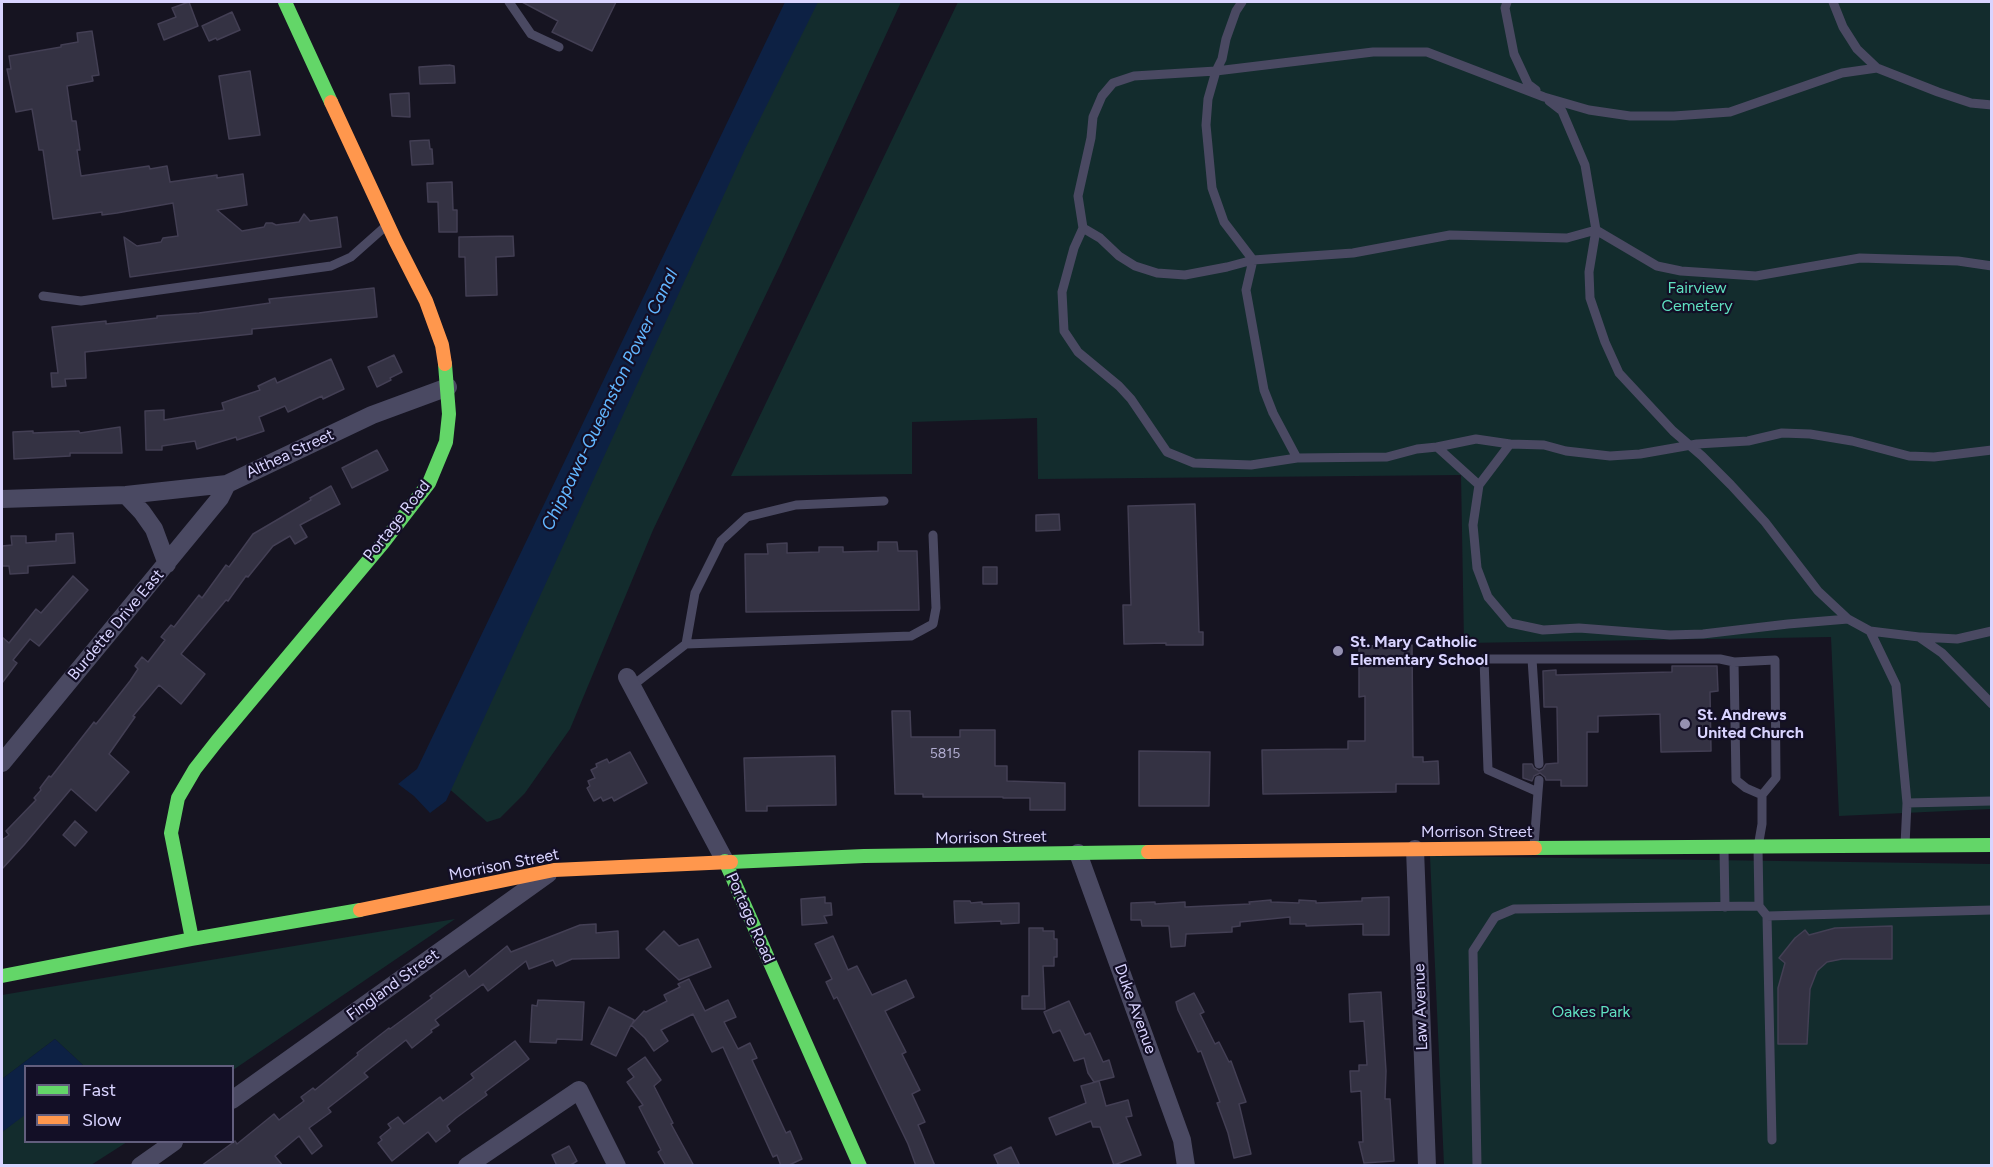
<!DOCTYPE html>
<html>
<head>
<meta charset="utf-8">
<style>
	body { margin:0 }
	#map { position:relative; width:1993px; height:1167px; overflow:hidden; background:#161421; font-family:Figtree,sans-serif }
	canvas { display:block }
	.frame { position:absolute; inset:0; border:3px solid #d9d4ff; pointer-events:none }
	.legend { position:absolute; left:24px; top:1065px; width:210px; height:78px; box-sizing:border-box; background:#130f26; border:2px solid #625e7d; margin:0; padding:8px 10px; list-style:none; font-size:18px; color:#d9d4ff }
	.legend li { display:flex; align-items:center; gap:12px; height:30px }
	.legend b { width:30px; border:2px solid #625e7d }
</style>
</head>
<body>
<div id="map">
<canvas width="1993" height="1167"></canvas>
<div class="frame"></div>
<ul class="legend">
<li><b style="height:8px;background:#63d668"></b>Fast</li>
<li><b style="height:8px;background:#ff974d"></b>Slow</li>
</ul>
</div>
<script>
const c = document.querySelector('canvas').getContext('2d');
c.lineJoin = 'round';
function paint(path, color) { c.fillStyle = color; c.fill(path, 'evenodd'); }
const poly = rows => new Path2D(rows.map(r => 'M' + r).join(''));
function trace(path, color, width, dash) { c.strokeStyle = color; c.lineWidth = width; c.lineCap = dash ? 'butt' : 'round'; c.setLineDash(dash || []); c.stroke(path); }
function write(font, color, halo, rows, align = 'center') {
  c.font = font + ' Figtree,sans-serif'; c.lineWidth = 4.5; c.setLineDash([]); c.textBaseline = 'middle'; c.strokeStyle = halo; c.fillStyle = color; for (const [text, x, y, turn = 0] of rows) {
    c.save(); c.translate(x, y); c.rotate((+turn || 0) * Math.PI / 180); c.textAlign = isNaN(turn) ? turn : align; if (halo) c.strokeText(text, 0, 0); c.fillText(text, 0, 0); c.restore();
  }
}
paint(poly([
	[812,2,901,2,781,263,653,530,570,729,525,793,500,818,487,822,437,778],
	[958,2,1991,2,1991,809,1839,816,1831,637,1464,643,1461,475,1038,479,1037,418,912,422,912,474,731,476],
	[1430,856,1991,864,1991,1165,1444,1165],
	[455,919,233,1070,232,1066,84,1066,55,1039,2,1079,2,995],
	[25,1114,26,1142,127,1142,91,1165,2,1165,2,1132]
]), '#132c2d');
paint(poly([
	[785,2,818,2,745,149,446,801,430,813,414,796,398,784,417,769],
	[55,1039,84,1066,26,1066,25,1115,2,1132,2,1079]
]), '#0d2144');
const building = poly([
	[189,2,198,26,164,40,158,24,176,17,172,8,189,2],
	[522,2,616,2,592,51,552,32,558,21,522,2],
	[232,12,240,30,217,40,216,38,209,41,202,26,232,12],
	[92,31,99,75,92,76,93,81,67,86,72,121,76,121,80,150,77,150,81,176,149,166,150,169,167,166,170,182,217,175,217,178,243,174,247,205,217,210,242,231,264,227,266,223,272,223,276,225,299,222,304,214,310,221,337,217,341,247,130,277,124,237,137,246,161,242,163,238,178,236,173,203,117,213,102,215,102,212,53,219,43,150,39,150,32,109,16,112,7,69,11,69,9,56,61,47,61,45,78,42,77,33,92,31],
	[449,65,454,66,455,83,420,84,419,67,449,65],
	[250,71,260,135,229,139,219,76,250,71],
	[409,93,410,117,392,116,390,94,409,93],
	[429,140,430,149,432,149,433,164,412,165,410,141,429,140],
	[452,182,453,210,457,210,457,232,439,232,438,202,428,202,427,183,452,182],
	[513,236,514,256,496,257,497,295,466,296,465,257,459,257,459,237,513,236],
	[374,288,377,317,252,329,252,334,85,352,86,378,65,379,66,386,52,387,51,373,58,373,52,327,106,321,106,324,157,318,157,316,199,313,270,303,269,299,374,288],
	[394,355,402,372,390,378,391,380,377,387,368,367,394,355],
	[331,359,344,389,323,399,322,396,288,412,285,406,259,417,264,431,237,440,236,437,197,449,195,441,162,446,162,450,146,450,145,411,164,410,164,420,224,410,222,403,260,390,258,386,275,378,277,383,331,359],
	[120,427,122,453,70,453,70,456,14,459,13,432,33,431,33,433,79,431,80,433,120,427],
	[377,450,388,470,352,488,342,468,377,450],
	[331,486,340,504,300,525,307,537,295,544,290,536,273,546,248,577,246,576,228,601,226,600,181,654,205,674,181,704,159,685,133,716,135,717,109,754,129,772,96,811,71,789,24,845,2,869,2,840,9,835,6,831,36,800,34,798,41,790,40,788,49,776,51,777,94,722,96,724,101,718,130,681,138,669,135,666,142,657,148,662,165,640,161,637,171,625,174,627,199,595,202,598,226,565,229,567,253,534,311,500,310,498,331,486],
	[1195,504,1199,632,1203,632,1203,645,1166,645,1166,643,1124,644,1123,605,1131,605,1128,506,1195,504],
	[1059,514,1060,530,1036,531,1036,515,1059,514],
	[73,533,75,563,28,566,28,573,10,574,9,566,2,566,2,546,12,545,11,536,26,536,26,543,56,541,56,534,73,533],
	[878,542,897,542,898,551,917,551,919,610,746,612,745,554,768,554,767,544,787,543,787,553,819,552,819,547,843,547,843,552,878,551,878,542],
	[983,567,997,567,997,584,983,584,983,567],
	[73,576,88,590,39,646,30,639,13,660,17,663,2,683,2,637,9,643,36,609,41,613,73,576],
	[1412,645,1413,757,1423,757,1423,762,1438,761,1439,784,1396,784,1396,792,1263,794,1262,750,1348,749,1348,741,1365,741,1365,696,1359,697,1359,646,1412,645],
	[1672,666,1717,666,1718,691,1710,692,1711,751,1661,752,1660,714,1598,716,1598,732,1587,732,1587,786,1561,786,1561,780,1546,780,1545,777,1540,773,1534,776,1532,781,1523,778,1523,764,1532,764,1534,768,1539,771,1543,769,1546,764,1558,763,1557,707,1544,707,1543,671,1556,670,1556,675,1672,672,1672,666],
	[892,711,910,711,911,737,960,737,960,730,995,730,995,766,1007,766,1007,781,1065,783,1065,810,1030,810,1030,798,1003,798,1003,797,923,797,923,794,895,794,892,711],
	[1139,751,1210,752,1209,806,1139,806,1139,751],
	[630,752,647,783,614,801,612,797,603,801,601,797,594,801,587,788,590,786,588,781,595,778,591,770,597,767,596,764,607,759,609,763,630,752],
	[835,756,836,805,767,806,767,811,746,811,744,758,835,756],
	[75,821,87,832,75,846,63,835,75,821],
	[825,897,825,903,831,903,832,915,824,916,827,923,802,925,801,899,825,897],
	[1389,897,1389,935,1363,935,1363,924,1306,926,1306,924,1290,924,1290,917,1240,922,1240,926,1232,927,1232,932,1186,934,1185,946,1171,947,1169,926,1142,926,1141,920,1131,920,1131,903,1155,902,1155,904,1185,902,1185,907,1250,904,1249,902,1271,900,1271,902,1299,903,1299,900,1316,901,1316,903,1362,901,1362,898,1389,897],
	[954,901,970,901,971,903,982,902,982,904,1019,903,1019,923,1001,924,1001,921,955,923,954,901],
	[596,924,596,933,618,931,619,958,572,959,556,966,553,960,529,969,526,961,488,991,483,984,435,1020,439,1025,431,1030,432,1032,412,1048,406,1040,364,1073,368,1077,328,1108,331,1112,309,1128,322,1146,312,1154,299,1136,275,1156,283,1166,201,1166,235,1141,237,1144,274,1114,279,1120,304,1101,301,1097,313,1088,315,1090,358,1055,357,1053,389,1028,390,1029,432,998,430,996,465,970,469,977,507,946,511,952,580,925,596,924],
	[1892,926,1892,959,1842,959,1827,962,1817,971,1810,989,1807,1044,1778,1044,1778,988,1785,963,1779,958,1795,938,1805,930,1809,935,1835,928,1892,926],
	[1029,928,1043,928,1043,931,1054,931,1054,939,1057,939,1057,957,1054,957,1054,966,1043,966,1045,1009,1022,1009,1022,996,1029,996,1029,928],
	[664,931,679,946,698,939,711,967,679,980,646,949,664,931],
	[833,936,848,970,857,966,872,995,906,980,914,997,885,1011,906,1052,902,1054,920,1090,912,1094,925,1122,918,1125,935,1166,916,1166,908,1144,837,997,834,999,826,982,832,979,815,944,833,936],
	[689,979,705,1011,728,1000,736,1017,724,1022,738,1049,750,1043,757,1058,752,1060,786,1133,790,1131,802,1159,787,1166,781,1166,777,1155,773,1157,723,1047,712,1052,693,1014,661,1030,668,1041,654,1051,645,1038,631,1025,616,1056,591,1044,609,1007,634,1020,632,1024,644,1011,646,1012,667,1001,664,995,680,987,678,984,689,979],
	[1381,992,1386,1071,1385,1099,1390,1099,1394,1161,1364,1163,1359,1142,1363,1142,1361,1091,1351,1092,1350,1071,1359,1071,1359,1065,1367,1065,1364,1021,1350,1022,1349,994,1381,992],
	[1194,993,1204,1012,1200,1014,1215,1044,1219,1042,1229,1062,1231,1061,1246,1102,1239,1104,1251,1154,1234,1158,1228,1133,1217,1103,1220,1102,1201,1051,1198,1052,1178,1010,1176,1002,1194,993],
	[538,1000,584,1002,582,1040,557,1039,556,1043,530,1042,532,1005,537,1006,538,1000],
	[1069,1001,1085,1035,1090,1033,1103,1062,1109,1060,1114,1077,1094,1082,1088,1073,1084,1058,1074,1061,1060,1030,1053,1033,1044,1012,1069,1001],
	[515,1041,529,1059,485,1092,487,1095,456,1118,447,1126,450,1131,436,1142,428,1132,392,1161,378,1143,382,1140,380,1137,391,1128,388,1124,398,1117,404,1124,440,1097,443,1101,474,1078,471,1074,515,1041],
	[645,1057,661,1080,654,1086,673,1123,671,1124,694,1166,666,1166,658,1152,661,1150,639,1107,643,1105,627,1082,634,1077,628,1069,645,1057],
	[1099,1081,1106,1106,1128,1100,1132,1116,1126,1117,1141,1155,1114,1165,1100,1127,1093,1127,1091,1121,1056,1135,1049,1118,1086,1103,1081,1086,1099,1081],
	[569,1146,577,1161,569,1166,557,1166,552,1155,569,1146],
	[1011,1147,1020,1166,999,1166,994,1155,1011,1147]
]);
paint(building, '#343243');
trace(building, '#433f54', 1.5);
trace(poly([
	[509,2,531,34,559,47],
	[1242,2,1236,11,1226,39,1222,59,1216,71,1134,76,1113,83,1102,96,1093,117,1091,138,1078,196,1083,228,1074,248,1062,292,1064,331,1078,352,1119,386,1131,399,1167,452,1194,463,1251,465,1297,458,1387,457,1417,449,1437,447,1479,485,1473,525,1477,568,1488,597,1510,623,1543,630,1579,628,1670,635,1703,634,1788,624,1848,619,1870,631,1896,685,1907,803,1905,845],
	[1507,2,1505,8,1514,54,1528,84,1536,90],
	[1833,2,1843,27,1857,49,1877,68],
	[1549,101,1562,111,1585,165,1596,230,1589,272,1590,298,1605,342,1619,373,1673,431,1702,456,1731,485,1765,522,1818,591,1848,619],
	[1083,228,1100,238,1119,256,1135,266,1157,273,1185,275,1227,267,1253,260,1353,253,1450,235,1567,238,1596,230,1657,266,1681,271,1756,276,1860,258,1958,261,1992,266],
	[43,296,81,301,331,266,351,257,387,225],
	[1437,447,1476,439,1510,444],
	[1297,458,1273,413,1264,390,1246,290,1253,260,1224,222,1212,188,1206,125,1208,99,1216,71,1373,52,1427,52,1544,97,1589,110,1630,116,1674,116,1730,112,1842,73,1877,68,1938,92,1971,103,1992,105],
	[1479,485,1510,444,1544,445,1566,451,1610,456,1640,454,1697,444,1748,441,1782,433,1810,434,1852,441,1909,456,1934,457,1992,450],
	[1870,631,1919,637,1942,653,1992,704],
	[1921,637,1957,639,1992,631],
	[686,644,911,636,933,624,936,608,933,535],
	[1532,659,1720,659,1734,662],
	[632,686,686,644,695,593,721,541,747,517,796,505,884,501],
	[1539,764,1532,659,1484,659,1488,770,1538,792,1539,780],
	[1762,795,1746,788,1736,780,1734,662,1775,660,1776,778,1762,795,1762,824,1758,847,1759,906,1767,916,1772,1140],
	[1907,803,1992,801],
	[1534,846,1538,792],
	[1724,849,1725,907],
	[1767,916,1992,910],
	[1477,1166,1473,951,1495,917,1514,909,1759,906]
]), '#4a4962', 9);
trace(poly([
	[126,495,142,512,154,529,167,564],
	[2,499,126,495,227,484,372,415,448,387],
	[627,677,725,861],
	[2,763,220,498,227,484],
	[1415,849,1427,1166],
	[1078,853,1182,1140,1186,1166],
	[232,1100,548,874],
	[140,1166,174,1142],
	[467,1166,579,1090,617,1166]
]), '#4a4962', 18);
trace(poly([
	[285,2,331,102],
	[1535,848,1992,845],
	[725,861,860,1166],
	[731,862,864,856,1148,852],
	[192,939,171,833,178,798,195,769,217,741,383,543,429,483,446,442,449,414,445,364],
	[2,976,192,939,360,910]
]), '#63d668', 14);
trace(poly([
	[331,102,395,240,426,301,442,345,445,364],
	[1148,852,1535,848],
	[360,910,554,870,731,862]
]), '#ff974d', 14);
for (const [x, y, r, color] of [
	[1338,651,6,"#9591b1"],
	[1685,724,6,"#9591b1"]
]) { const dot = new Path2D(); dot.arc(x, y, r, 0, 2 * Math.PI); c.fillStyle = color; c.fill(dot); trace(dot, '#130f26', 2); }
write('14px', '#b0acd0', null, [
	["5815",945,754]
]);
write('16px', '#5fe0c0', '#130f26', [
	["Fairview",1697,288],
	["Cemetery",1697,306],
	["Oakes Park",1591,1012]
]);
write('16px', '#d9d4ff', '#130f26', [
	["Althea Street",290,454,-25],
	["Portage Road",397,521,-52],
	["Burdette Drive East",116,625,-50],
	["Morrison Street",1477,832],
	["Morrison Street",991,838,-1],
	["Morrison Street",504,865,-11],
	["Portage Road",750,918,66],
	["Fingland Street",393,985,-36],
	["Law Avenue",1421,1007,-92],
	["Duke Avenue",1135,1009,70]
]);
write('bold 16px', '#d9d4ff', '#130f26', [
	["St. Mary Catholic",1350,642],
	["Elementary School",1350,660],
	["St. Andrews",1697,715],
	["United Church",1697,733]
], 'left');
write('italic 18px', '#62b6ff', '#130f26', [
	["Chippawa-Queenston Power Canal",610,400,-64]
]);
</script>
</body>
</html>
